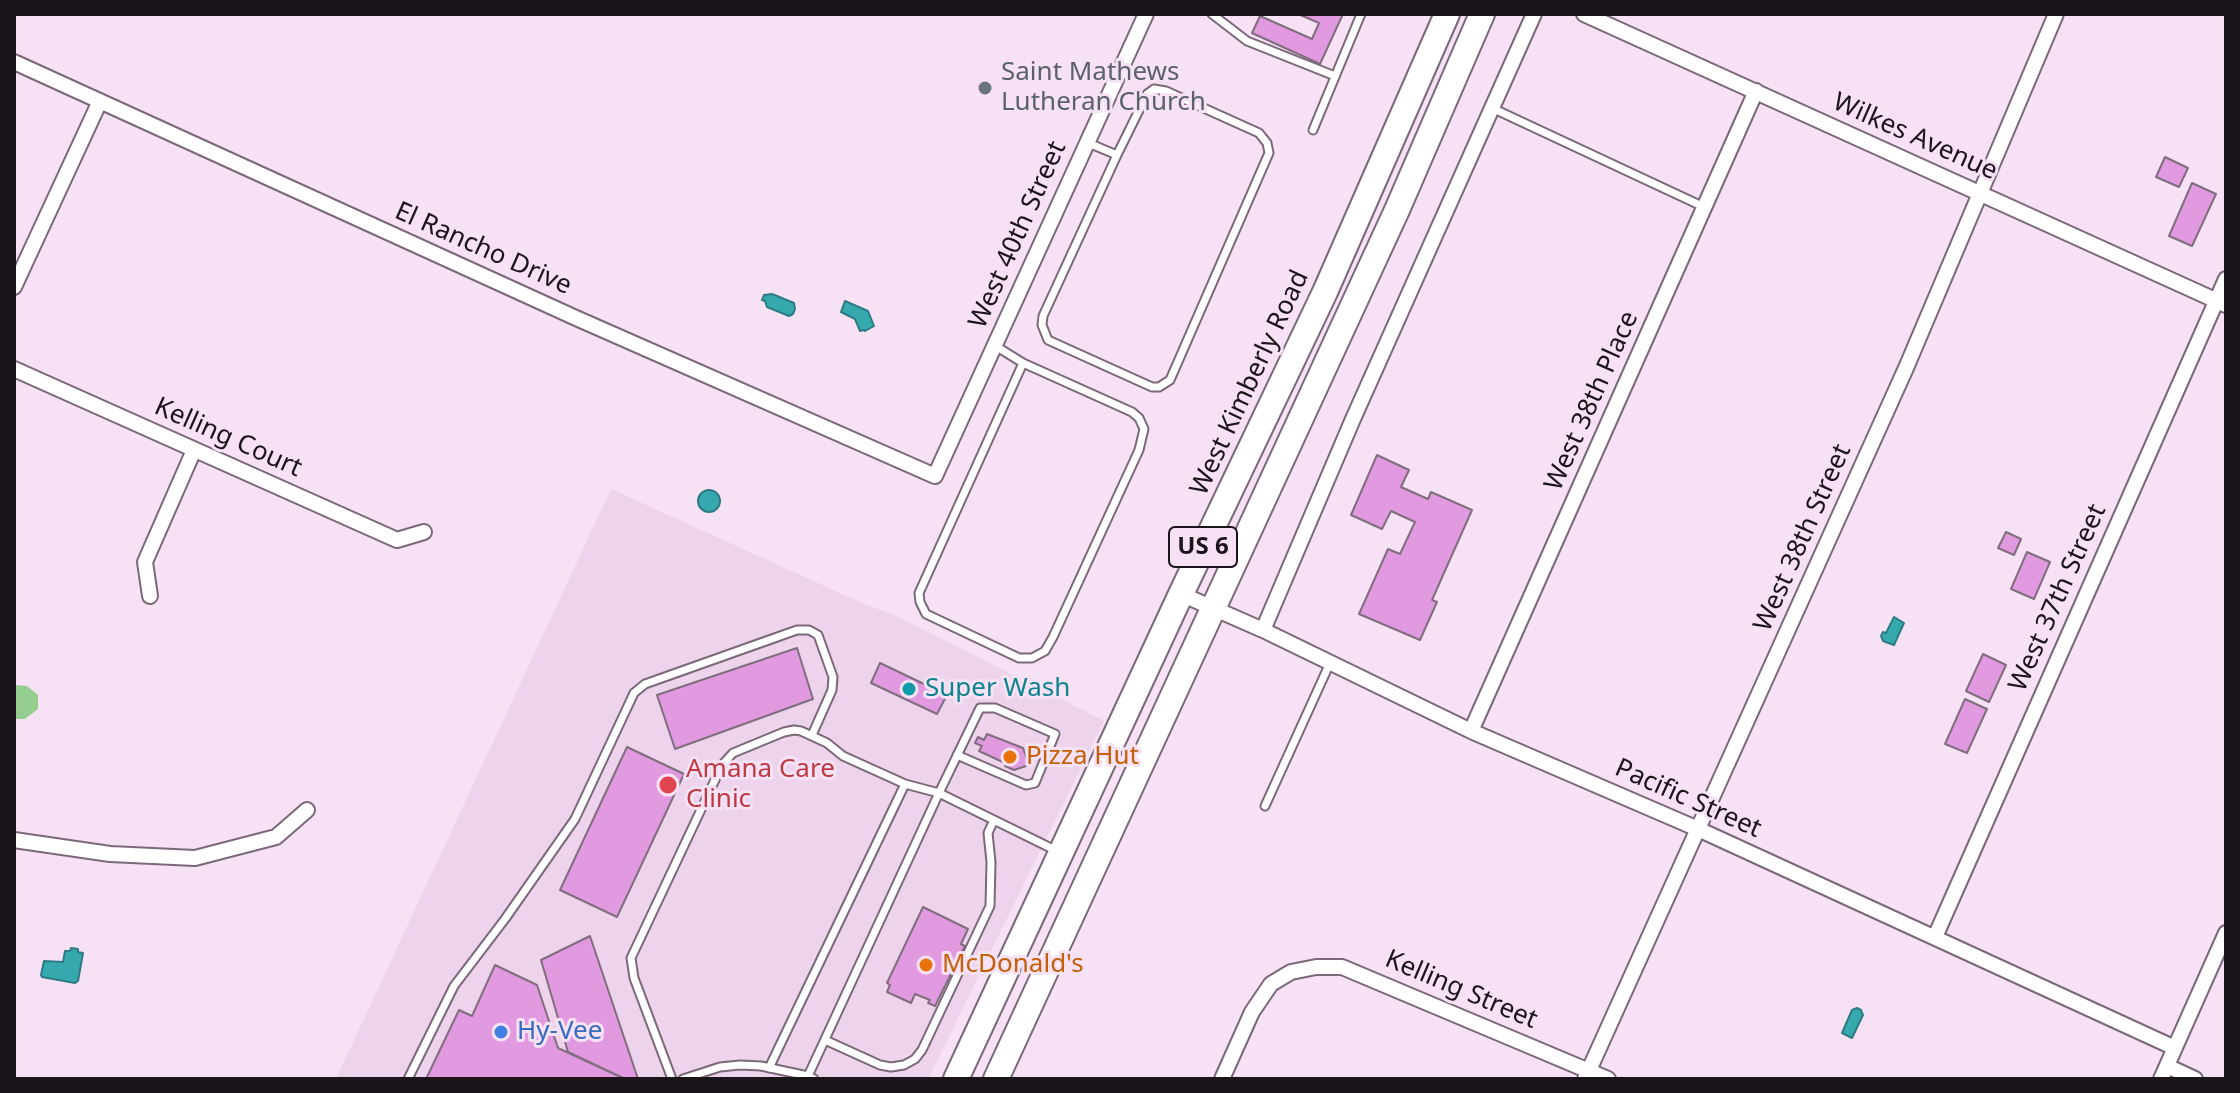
<!DOCTYPE html>
<html>
<head>
<meta charset="utf-8">
<style>
	body { margin:0 }
	#map { position:relative; width:2240px; height:1093px; overflow:hidden; background:#f6e1f5; font-family:"Noto Sans",sans-serif }
	canvas { display:block }
	.frame { position:absolute; inset:0; border:16px solid #1b141b; pointer-events:none }
</style>
</head>
<body>
<div id="map">
<canvas width="2240" height="1093"></canvas>
<div class="frame"></div>
</div>
<script>
const c = document.querySelector('canvas').getContext('2d');
c.lineJoin = 'round';
function paint(path, color) { c.fillStyle = color; c.fill(path, 'evenodd'); }
const poly = rows => new Path2D(rows.map(r => 'M' + r).join(''));
function trace(path, color, width, dash) { c.strokeStyle = color; c.lineWidth = width; c.lineCap = dash ? 'butt' : 'round'; c.setLineDash(dash || []); c.stroke(path); }
function write(font, color, halo, rows, align = 'center') {
  c.font = font + ' "Noto Sans",sans-serif'; c.lineWidth = 6; c.setLineDash([]); c.textBaseline = 'middle'; c.strokeStyle = halo; c.fillStyle = color; for (const [text, x, y, turn = 0] of rows) {
    c.save(); c.translate(x, y); c.rotate((+turn || 0) * Math.PI / 180); c.textAlign = isNaN(turn) ? turn : align; if (halo) c.strokeText(text, 0, 0); c.fillText(text, 0, 0); c.restore();
  }
}
paint(poly([
	[611,489,864,604,892,614,1104,721,928,1079,336,1079]
]), '#edd3ec');
paint(poly([
	[14,685,27,686,38,695,38,709,25,719,14,719]
]), '#94cd8d');
const water = poly([
	[772,294,794,303,795,309,793,314,789,316,767,307,765,301,762,300,764,295,772,294],
	[845,301,868,311,874,326,865,331,864,330,860,331,855,319,841,312,845,301],
	'698 501a11 11 0 1 1 22 0a11 11 0 1 1-22 0Z',
	[1894,617,1904,623,1894,645,1883,641,1881,636,1883,632,1886,633,1894,617],
	[71,948,78,949,78,952,83,953,78,981,75,983,42,977,41,975,44,961,63,962,65,951,70,951,71,948],
	[1857,1008,1861,1010,1863,1015,1852,1038,1842,1033,1852,1010,1857,1008]
]);
paint(water, '#36a9af');
trace(water, '#2e7c83', 2);
const building = poly([
	[1298,14,1343,14,1320,64,1252,33,1260,16,1312,39,1319,23,1298,14],
	[2165,157,2188,168,2179,187,2156,177,2165,157],
	[2192,183,2216,194,2192,246,2169,236,2192,183],
	[1377,455,1409,470,1401,487,1428,499,1431,492,1472,510,1432,600,1437,602,1420,640,1359,614,1388,549,1400,554,1415,522,1391,511,1382,529,1351,515,1377,455],
	[2006,532,2021,539,2014,555,1998,548,2006,532],
	[2027,552,2050,562,2034,599,2011,589,2027,552],
	[797,648,813,699,675,749,657,695,797,648],
	[1983,654,2006,665,1989,702,1966,691,1983,654],
	[880,663,947,695,937,714,871,683,880,663],
	[1965,699,1987,709,1967,753,1945,744,1965,699],
	[987,734,1023,748,1029,765,1014,770,1005,766,1007,764,979,751,982,746,975,743,978,737,984,740,987,734],
	[627,747,684,774,617,917,560,890,627,747],
	[923,907,968,929,961,944,965,946,935,1006,928,1003,930,1000,915,994,911,1003,887,992,890,985,887,983,923,907],
	[590,936,638,1079,625,1079,568,1052,541,960,590,936],
	[495,965,537,985,558,1048,625,1079,426,1079,459,1010,472,1016,495,965]
]);
paint(building, '#e199df');
trace(building, '#806e7f', 2);
const service = poly([
	[1212,14,1247,41,1335,76],
	[1154,89,1166,91,1259,133,1267,143,1269,153,1170,380,1159,387,1152,387,1048,340,1042,325,1043,316,1117,155,1147,94,1154,89],
	[1492,108,1704,207],
	[1313,130,1361,14],
	[1086,142,1117,155],
	[994,345,1023,363],
	[1023,363,1132,412,1139,418,1144,429,1139,450,1053,637,1045,651,1032,658,1019,658,926,614,920,602,919,593,1023,363],
	[1265,806,1330,663],
	[825,1040,880,1065,891,1067,904,1065,915,1059,922,1050,990,906,991,862,988,833,994,820],
	[769,1068,905,784],
	[808,1076,939,793,980,708,995,708,1055,734,1035,783,1026,785,957,755],
	[408,1079,454,986,505,919,575,819,634,693,645,684,797,630,809,630,818,635,833,677,832,690,812,735],
	[672,1079,634,978,631,958,722,765,733,753,784,732,794,730,801,731,827,743,843,756,905,784,939,793,1059,852],
	[683,1079,720,1067,740,1065,761,1066,808,1076,814,1079]
]);
const minor = poly([
	[1584,14,2226,305],
	[14,62,576,318,935,476,1146,14],
	[14,287,100,101],
	[14,369,397,540,424,532],
	[1181,594,1263,630,1471,731,1698,829,2175,1048],
	[150,596,145,562,194,450],
	[1263,630,1353,419,1534,14],
	[1471,731,1756,91],
	[14,840,110,854,195,858,276,837,307,810],
	[1935,937,2226,279],
	[2167,1066,2195,1079],
	[1222,1079,1252,1012,1271,984,1291,972,1316,967,1342,967,1608,1079],
	[1585,1079,1906,368,2056,14],
	[2161,1079,2226,933]
]);
const primary = poly([
	[956,1079,1181,594,1325,292,1447,14],
	[996,1079,1397,210,1482,14]
]);
trace(service, '#7b697a', 11);
trace(minor, '#7b697a', 18);
trace(primary, '#7b697a', 28);
trace(service, '#fff', 7);
trace(minor, '#fff', 14);
trace(primary, '#fff', 24);
for (const [x, y, r, color] of [
	[985,88,8,"#6b7280"],
	[909,689,8,"#0f9aa8"],
	[1010,757,8,"#e8710a"],
	[668,785,10,"#e0444e"],
	[926,965,8,"#e8710a"],
	[501,1032,8,"#3f7fe0"]
]) { const dot = new Path2D(); dot.arc(x, y, r, 0, 2 * Math.PI); c.fillStyle = color; c.fill(dot); trace(dot, '#f6e1f5', 3); }
for (const [x, y, w] of [
	[1203,547,68]
]) { const box = new Path2D(); box.roundRect(x - w / 2, y - 20, w, 40, 6); c.fillStyle = '#f6e1f5'; c.fill(box); trace(box, '#1b141b', 2); }
write('bold 24px', '#1b141b', null, [
	["US 6",1203,547]
]);
write('26px', '#5b616d', '#f6e1f5', [
	["Saint Mathews",1001,73],
	["Lutheran Church",1001,103]
], 'left');
write('26px', '#1b141b', '#f6e1f5', [
	["Wilkes Avenue",1915,137,24],
	["West 40th Street",1018,235,-66],
	["El Rancho Drive",483,249,24],
	["West Kimberly Road",1250,383,-65],
	["West 38th Place",1592,401,-66],
	["Kelling Court",228,438,24],
	["West 38th Street",1803,538,-66],
	["West 37th Street",2058,598,-66],
	["Pacific Street",1688,799,24],
	["Kelling Street",1461,990,23]
]);
write('26px', '#0d838f', '#f6e1f5', [
	["Super Wash",925,689]
], 'left');
write('26px', '#c56008', '#f6e1f5', [
	["Pizza Hut",1026,757],
	["McDonald's",942,965]
], 'left');
write('26px', '#be3a42', '#f6e1f5', [
	["Amana Care",686,770],
	["Clinic",686,800]
], 'left');
write('26px', '#366cbe', '#f6e1f5', [
	["Hy-Vee",517,1032]
], 'left');
</script>
</body>
</html>
